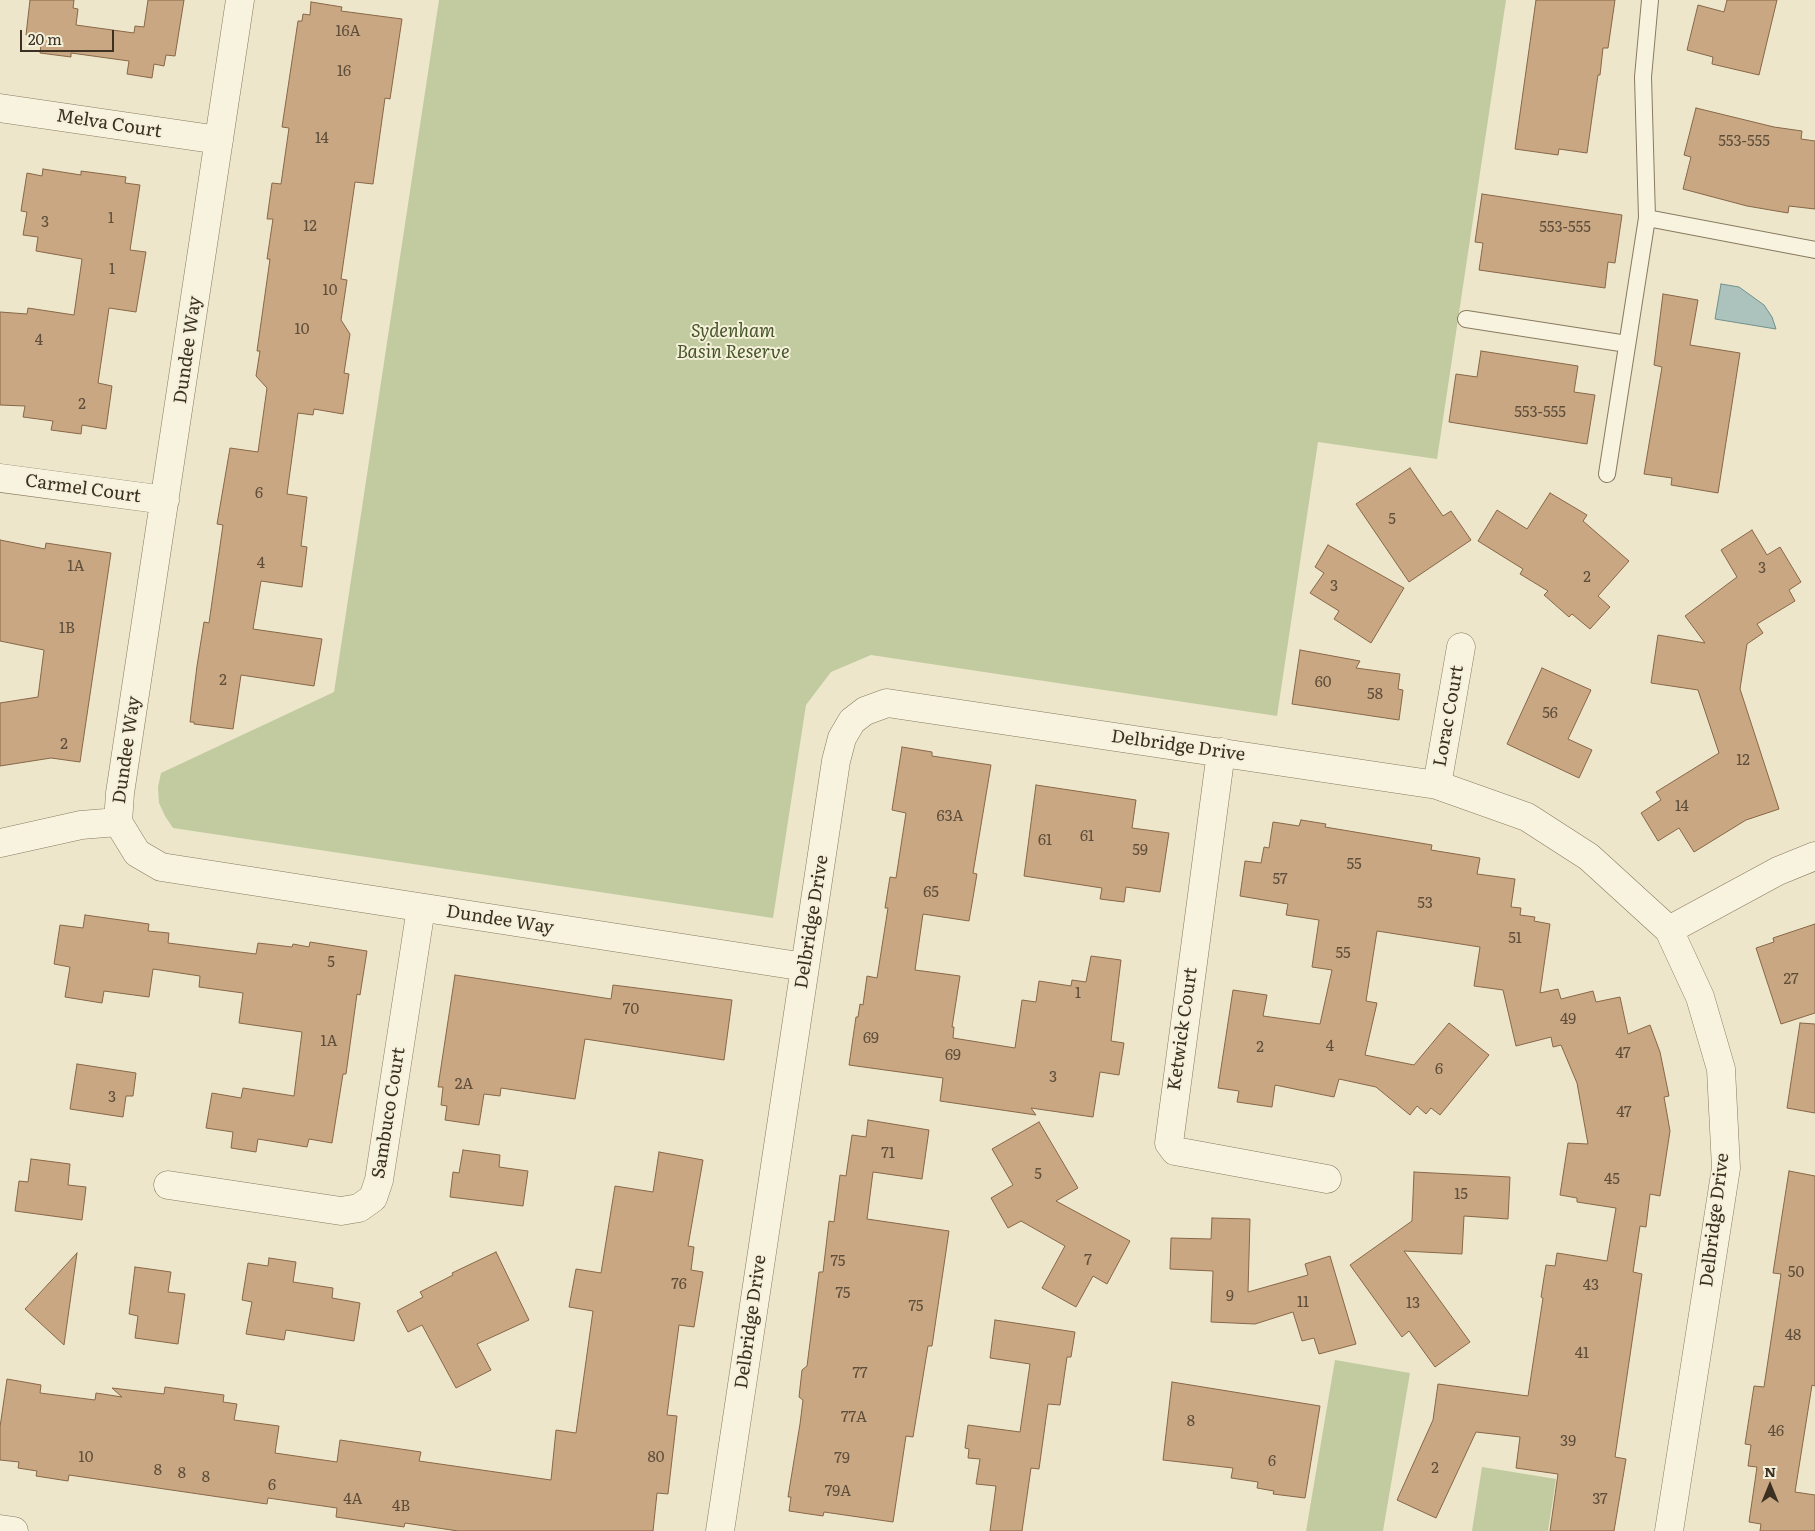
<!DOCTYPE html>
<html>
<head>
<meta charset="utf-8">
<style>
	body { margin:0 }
	#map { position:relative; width:1815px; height:1531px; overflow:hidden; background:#ede6cb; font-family:Literata,serif }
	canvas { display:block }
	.north { position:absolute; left:1745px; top:1461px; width:50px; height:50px; -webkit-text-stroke:4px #f5f0da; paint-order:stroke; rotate:0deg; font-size:14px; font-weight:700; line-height:20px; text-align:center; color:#3b3022 }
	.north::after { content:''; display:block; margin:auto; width:18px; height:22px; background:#3b3022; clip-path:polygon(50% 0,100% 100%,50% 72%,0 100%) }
	.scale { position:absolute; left:20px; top:30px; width:94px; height:22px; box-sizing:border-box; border:2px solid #3b3022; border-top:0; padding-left:6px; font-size:15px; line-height:18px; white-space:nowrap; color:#3b3022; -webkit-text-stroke:4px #f5f0da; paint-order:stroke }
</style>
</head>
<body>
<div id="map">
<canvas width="1815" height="1531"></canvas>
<div class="north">N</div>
<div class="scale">20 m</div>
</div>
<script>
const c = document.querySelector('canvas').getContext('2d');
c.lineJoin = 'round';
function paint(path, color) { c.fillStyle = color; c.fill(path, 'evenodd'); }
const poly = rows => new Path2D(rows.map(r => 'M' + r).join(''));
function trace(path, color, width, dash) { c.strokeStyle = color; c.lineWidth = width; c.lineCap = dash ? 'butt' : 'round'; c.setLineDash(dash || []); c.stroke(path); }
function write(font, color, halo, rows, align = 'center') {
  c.font = font + ' Literata,serif'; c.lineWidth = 4; c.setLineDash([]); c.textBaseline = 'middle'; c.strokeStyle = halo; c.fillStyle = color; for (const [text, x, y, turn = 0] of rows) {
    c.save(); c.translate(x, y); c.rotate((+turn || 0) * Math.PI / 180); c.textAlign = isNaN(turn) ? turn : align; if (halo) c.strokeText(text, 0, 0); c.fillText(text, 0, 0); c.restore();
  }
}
paint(poly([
	[439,0,1506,0,1437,459,1318,442,1277,716,871,655,831,672,806,705,773,918,173,828,165,816,159,803,158,787,161,773,334,692],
	[1335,1360,1410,1373,1383,1531,1306,1531],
	[1482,1467,1556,1479,1548,1531,1472,1531]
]), '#c1cb9f');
const water = poly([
	[1721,284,1739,287,1764,305,1772,317,1776,329,1715,319,1721,284]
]);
paint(water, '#abc2bd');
trace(water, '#71908c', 1);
const building = poly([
	[30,0,74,0,73,8,78,9,76,25,134,33,135,26,144,27,148,0,184,0,175,56,166,55,164,66,154,64,152,78,127,74,129,61,71,53,71,57,40,53,42,37,26,35,30,0],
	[1536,0,1615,0,1608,48,1603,48,1600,75,1598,75,1587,153,1559,149,1558,155,1515,149,1536,0],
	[1727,0,1777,0,1759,75,1712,64,1713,57,1687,50,1698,5,1724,12,1727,0],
	[311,2,342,7,341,11,402,19,390,99,385,98,373,184,355,182,341,279,347,280,341,320,350,334,344,373,349,374,343,414,314,409,313,415,298,413,287,494,307,497,301,546,307,547,302,587,261,581,253,629,322,639,314,686,241,675,233,729,194,724,194,722,190,722,197,666,204,622,209,623,223,525,217,524,230,448,258,452,267,388,256,376,260,351,257,351,270,259,267,259,273,219,267,219,272,183,281,184,289,128,282,127,298,21,302,21,303,14,310,15,311,2],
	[1696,108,1774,127,1802,131,1801,139,1815,141,1815,209,1789,206,1788,213,1747,206,1683,189,1691,157,1684,155,1696,108],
	[43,169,81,175,81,171,126,177,125,183,140,185,130,250,146,252,136,312,109,308,98,383,112,386,106,429,82,425,81,434,51,430,53,421,23,417,25,406,0,405,0,312,27,314,28,308,74,315,82,259,36,251,38,237,23,235,27,212,21,211,27,173,42,176,43,169],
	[1482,194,1622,215,1615,263,1608,262,1605,288,1479,270,1483,243,1475,242,1482,194],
	[1663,294,1698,300,1690,345,1740,353,1718,493,1671,485,1672,478,1644,474,1662,367,1654,365,1663,294],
	[1481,351,1578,366,1574,392,1595,395,1587,444,1449,422,1456,374,1477,377,1481,351],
	[1410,468,1443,516,1451,511,1471,540,1409,582,1356,504,1410,468],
	[1550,493,1587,515,1583,521,1629,561,1598,596,1610,607,1590,629,1572,614,1569,617,1544,595,1548,591,1520,574,1523,569,1478,541,1497,510,1527,529,1550,493],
	[1752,530,1767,555,1780,547,1801,582,1789,590,1795,601,1757,624,1763,633,1747,644,1740,689,1779,809,1746,820,1694,852,1679,828,1658,841,1641,813,1661,800,1656,792,1719,753,1698,690,1651,683,1658,635,1705,643,1685,616,1737,577,1721,550,1752,530],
	[0,540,45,549,46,543,111,553,80,762,51,758,0,766,0,703,38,697,44,650,0,641,0,540],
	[1328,545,1404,588,1371,643,1334,619,1339,611,1310,593,1324,573,1315,567,1328,545],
	[1300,650,1360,661,1356,668,1400,674,1398,689,1403,690,1399,720,1292,704,1300,650],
	[1542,668,1591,690,1568,739,1592,750,1579,778,1507,744,1542,668],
	[902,747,932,752,932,756,991,765,973,873,977,874,969,921,923,914,915,970,960,976,952,1027,954,1027,953,1038,1015,1048,1022,1000,1036,1002,1039,981,1071,986,1072,980,1086,982,1091,956,1121,960,1111,1041,1124,1043,1119,1075,1100,1072,1093,1117,1031,1108,1036,1115,940,1101,943,1078,849,1065,856,1017,858,1017,860,1004,863,1005,867,976,877,978,888,908,885,908,890,877,896,878,906,813,892,810,902,747],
	[1036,785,1136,800,1132,828,1169,833,1160,892,1126,887,1124,902,1100,899,1102,888,1024,876,1036,785],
	[1301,820,1326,824,1325,827,1432,845,1431,850,1480,858,1477,874,1515,879,1511,907,1521,908,1520,915,1535,917,1534,921,1550,924,1540,993,1558,989,1561,999,1593,991,1596,1002,1620,997,1628,1034,1650,1025,1660,1052,1669,1096,1664,1097,1670,1131,1660,1196,1650,1194,1646,1227,1640,1226,1633,1272,1642,1274,1615,1457,1626,1459,1614,1531,1550,1531,1558,1474,1516,1468,1520,1437,1476,1432,1436,1518,1397,1500,1433,1420,1438,1384,1528,1396,1543,1298,1541,1297,1546,1265,1555,1266,1557,1253,1607,1261,1616,1208,1577,1202,1577,1198,1560,1195,1568,1143,1588,1144,1577,1083,1561,1045,1553,1047,1551,1037,1516,1046,1503,990,1474,986,1480,947,1377,931,1366,1001,1377,1003,1365,1055,1414,1065,1449,1023,1489,1055,1440,1115,1431,1108,1426,1114,1417,1106,1410,1115,1376,1087,1339,1079,1334,1097,1275,1085,1272,1107,1237,1102,1239,1091,1218,1088,1233,990,1267,995,1263,1016,1320,1024,1332,970,1312,967,1319,920,1286,915,1288,904,1240,896,1245,861,1261,863,1264,847,1269,848,1273,822,1299,826,1301,820],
	[85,915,149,924,148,931,169,933,168,943,256,954,258,943,292,947,293,944,309,947,310,942,367,951,360,995,357,994,346,1074,343,1074,332,1143,309,1139,307,1147,258,1139,256,1152,231,1148,233,1132,206,1128,212,1093,241,1098,243,1088,294,1096,302,1032,239,1023,243,993,199,987,200,976,153,969,149,997,104,991,102,1003,65,997,70,967,54,964,60,925,83,928,85,915],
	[1815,924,1815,1013,1781,1024,1756,948,1774,942,1773,938,1815,924],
	[455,975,611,999,613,985,732,1000,724,1060,585,1039,575,1099,501,1088,500,1096,484,1094,479,1125,445,1120,447,1106,441,1105,443,1087,438,1087,455,975],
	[1800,1023,1815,1024,1815,1113,1787,1108,1800,1023],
	[77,1064,136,1073,133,1096,126,1096,123,1117,70,1109,77,1064],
	[868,1120,929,1130,922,1179,873,1172,867,1219,949,1231,932,1346,928,1346,913,1437,906,1436,893,1522,824,1512,823,1516,789,1511,791,1497,788,1497,800,1424,803,1400,799,1397,802,1370,807,1366,819,1272,823,1272,829,1221,834,1222,840,1175,846,1176,852,1135,866,1137,868,1120],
	[1039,1122,1078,1188,1056,1201,1130,1241,1107,1284,1093,1276,1076,1307,1042,1288,1065,1246,1021,1221,1008,1228,991,1198,1013,1185,992,1149,1039,1122],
	[463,1150,500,1155,499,1167,528,1171,523,1206,450,1197,453,1172,459,1173,463,1150],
	[659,1152,703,1160,688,1246,694,1247,691,1270,703,1272,694,1327,679,1325,667,1415,677,1416,668,1494,657,1493,653,1531,458,1531,405,1523,404,1527,336,1517,337,1508,268,1498,267,1504,69,1475,68,1481,36,1476,37,1471,18,1468,19,1462,0,1460,0,1427,7,1379,41,1385,40,1393,95,1400,96,1393,122,1397,112,1388,164,1394,165,1387,224,1395,223,1402,237,1404,234,1420,279,1426,275,1453,337,1462,340,1440,421,1452,419,1461,551,1480,556,1430,576,1433,593,1311,569,1307,576,1269,601,1273,615,1186,653,1192,659,1152],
	[31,1159,70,1164,68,1185,86,1187,82,1220,15,1211,19,1181,28,1182,31,1159],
	[1789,1171,1815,1176,1815,1386,1812,1385,1795,1492,1815,1495,1815,1531,1760,1531,1761,1524,1749,1522,1757,1467,1748,1466,1751,1445,1745,1444,1754,1386,1764,1387,1781,1274,1773,1273,1789,1171],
	[1414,1172,1510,1177,1508,1219,1464,1216,1462,1254,1404,1251,1470,1342,1435,1367,1409,1331,1402,1337,1350,1265,1412,1221,1414,1172],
	[1212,1218,1250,1219,1248,1292,1308,1275,1305,1264,1330,1256,1356,1344,1319,1354,1314,1338,1302,1341,1293,1312,1255,1324,1211,1322,1213,1271,1170,1269,1171,1238,1211,1239,1212,1218],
	[496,1252,529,1320,477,1344,491,1370,456,1388,422,1325,408,1332,397,1311,423,1297,420,1292,453,1275,452,1273,496,1252],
	[77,1253,64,1345,25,1309,77,1253],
	[269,1258,296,1262,293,1282,333,1288,332,1298,360,1303,354,1341,286,1330,284,1340,246,1334,252,1302,242,1300,248,1263,268,1266,269,1258],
	[135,1267,171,1272,168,1292,185,1294,178,1344,135,1338,138,1316,129,1314,135,1267],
	[995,1320,1075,1332,1071,1357,1067,1357,1060,1405,1048,1404,1039,1469,1031,1468,1022,1531,990,1531,996,1486,976,1484,980,1459,968,1458,969,1449,965,1448,968,1425,1020,1432,1030,1364,990,1358,995,1320],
	[1172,1382,1320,1406,1305,1498,1273,1494,1274,1491,1257,1488,1258,1482,1231,1478,1233,1468,1163,1460,1172,1382]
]);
paint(building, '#c9a783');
trace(building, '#876747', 1);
const service = poly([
	[1647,218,1815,250],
	[1466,319,1627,344],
	[1607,474,1647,218,1643,77,1650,0]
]);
const minor = poly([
	[240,0,120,793,118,822,137,853,161,867,805,967],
	[0,108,219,140],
	[0,478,165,500],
	[1221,752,1169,1143,1175,1151,1327,1179],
	[1437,785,1461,647],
	[0,843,81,825,118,822],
	[1669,930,1778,871,1815,856],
	[168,1185,341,1211,359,1208,373,1198,379,1180,421,908],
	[0,1529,14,1531],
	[720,1531,836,761,842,738,852,721,865,711,887,703,1437,785,1527,817,1589,857,1669,930,1700,997,1721,1069,1726,1168,1669,1531]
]);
trace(service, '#897a60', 18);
trace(minor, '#897a60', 29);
trace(service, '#f8f3de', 16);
trace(minor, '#f8f3de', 28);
write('15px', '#5e4e3a', null, [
	["16A",348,32],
	["16",344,72],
	["14",322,139],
	["553-555",1744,142],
	["1",111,219],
	["3",45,223],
	["12",310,227],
	["553-555",1565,228],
	["1",112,270],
	["10",330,291],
	["10",302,330],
	["4",39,341],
	["2",82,405],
	["553-555",1540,413],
	["6",259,494],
	["5",1392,520],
	["4",261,564],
	["1A",76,567],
	["3",1762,569],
	["2",1587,578],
	["3",1334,587],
	["1B",67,629],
	["2",223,681],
	["60",1323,683],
	["58",1375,695],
	["56",1550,714],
	["2",64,745],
	["12",1743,761],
	["14",1682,807],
	["63A",950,817],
	["61",1087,837],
	["61",1045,841],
	["59",1140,851],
	["55",1354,865],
	["57",1280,880],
	["65",931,893],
	["53",1425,904],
	["51",1515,939],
	["55",1343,954],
	["5",331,963],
	["27",1791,980],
	["1",1078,994],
	["70",631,1010],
	["49",1568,1020],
	["69",871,1039],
	["1A",329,1042],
	["4",1330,1047],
	["2",1260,1048],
	["47",1623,1054],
	["69",953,1056],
	["6",1439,1070],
	["3",1053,1078],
	["2A",464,1085],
	["3",112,1098],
	["47",1624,1113],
	["71",888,1154],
	["5",1038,1175],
	["45",1612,1180],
	["15",1461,1195],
	["7",1088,1261],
	["75",838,1262],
	["50",1796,1273],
	["76",679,1285],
	["43",1591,1286],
	["75",843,1294],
	["9",1230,1297],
	["11",1303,1303],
	["13",1413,1304],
	["75",916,1307],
	["48",1793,1336],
	["41",1582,1354],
	["77",860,1374],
	["77A",854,1418],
	["8",1191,1422],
	["46",1776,1432],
	["39",1568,1442],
	["10",86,1458],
	["80",656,1458],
	["79",842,1459],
	["6",1272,1462],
	["2",1435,1469],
	["8",158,1471],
	["8",182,1474],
	["8",206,1478],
	["6",272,1486],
	["79A",838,1492],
	["4A",353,1500],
	["37",1600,1500],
	["4B",401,1507]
]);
write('18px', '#3b3022', '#f5f0da', [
	["Melva Court",109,124,9],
	["Dundee Way",188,350,-82],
	["Carmel Court",83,489,8],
	["Lorac Court",1449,716,-80],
	["Delbridge Drive",1178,746,8],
	["Dundee Way",127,750,-82],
	["Dundee Way",500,920,9],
	["Delbridge Drive",812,922,-81],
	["Ketwick Court",1183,1029,-82],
	["Sambuco Court",389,1113,-81],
	["Delbridge Drive",1715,1220,-83],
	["Delbridge Drive",751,1322,-82]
]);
write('italic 18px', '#46562a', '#f5f0da', [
	["Sydenham",733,332],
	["Basin Reserve",733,353]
]);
</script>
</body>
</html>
